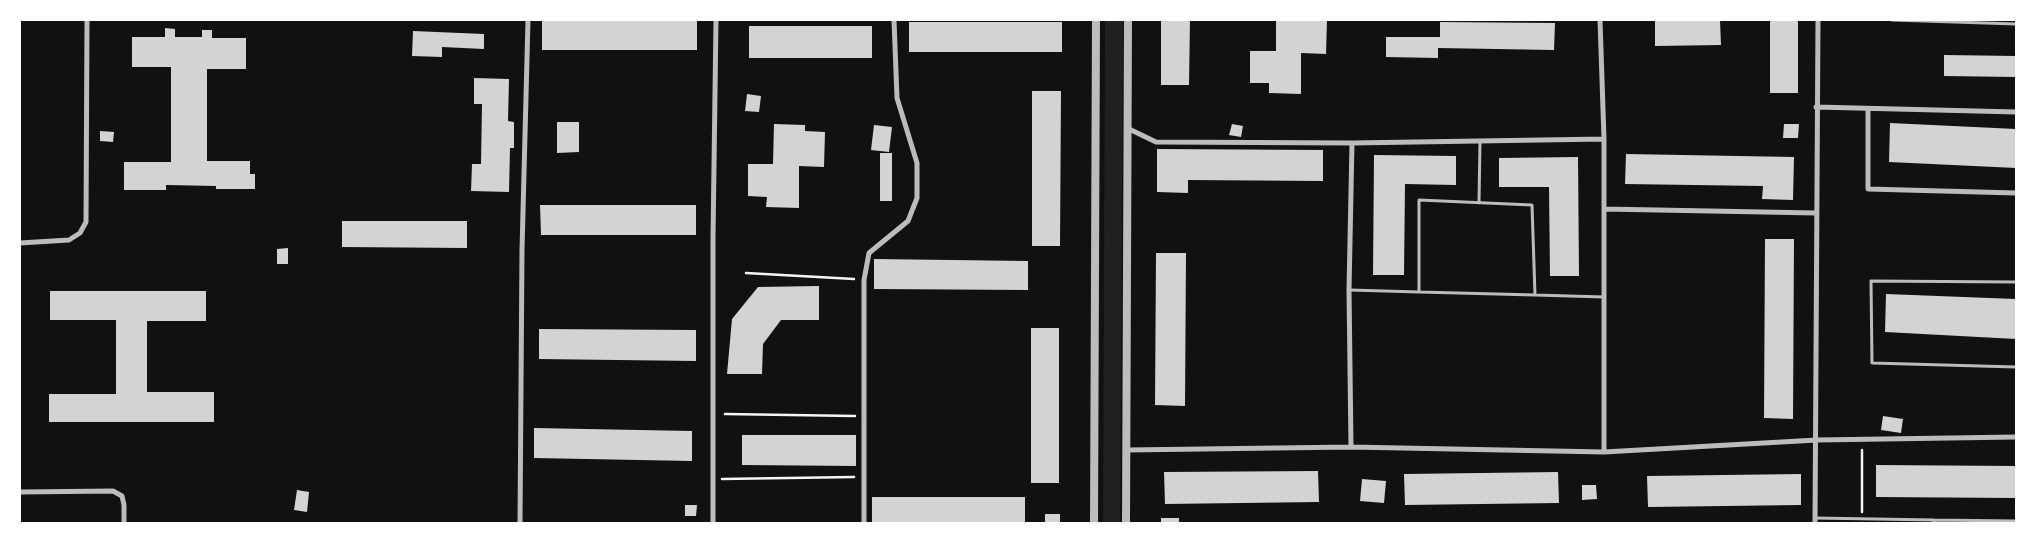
<!DOCTYPE html>
<html>
<head>
<meta charset="utf-8">
<style>
	body { margin:0 }
	#map { position:relative; width:2036px; height:543px; overflow:hidden; background:#111; font-family:"DejaVu Sans",sans-serif }
	canvas { display:block }
	.frame { position:absolute; inset:0; border:21px solid #fff; pointer-events:none }
</style>
</head>
<body>
<div id="map">
<canvas width="2036" height="543"></canvas>
<div class="frame"></div>
</div>
<script>
const c = document.querySelector('canvas').getContext('2d');
c.lineJoin = 'round';
function paint(path, color) { c.fillStyle = color; c.fill(path, 'evenodd'); }
const poly = rows => new Path2D(rows.map(r => 'M' + r).join(''));
function trace(path, color, width, dash) { c.strokeStyle = color; c.lineWidth = width; c.lineCap = dash ? 'butt' : 'round'; c.setLineDash(dash || []); c.stroke(path); }
paint(poly([
	[1105,20,1123,21,1120,523,1103,523]
]), '#202020');
paint(poly([
	[542,20,697,21,697,50,542,50],
	[1161,20,1190,20,1189,85,1161,85],
	[1276,20,1327,20,1326,54,1301,53,1301,94,1269,93,1269,83,1250,83,1250,51,1276,51],
	[1655,20,1720,20,1721,45,1655,46],
	[1770,20,1798,20,1798,93,1770,93],
	[909,22,1062,22,1062,52,909,52],
	[1440,22,1555,23,1554,50,1438,48,1438,58,1386,57,1386,37,1440,37],
	[749,26,872,26,872,58,749,58],
	[165,28,175,29,175,37,202,37,202,30,212,30,212,38,246,38,246,69,207,69,207,161,250,161,250,174,255,174,255,189,216,189,216,186,166,185,166,190,124,190,124,162,171,162,171,67,132,67,132,37,165,37],
	[413,31,484,34,484,49,442,47,442,57,412,56],
	[1944,55,2016,56,2016,77,1944,76],
	[474,78,509,79,508,121,514,122,514,148,510,148,509,192,471,191,472,164,481,164,482,104,474,104],
	[1032,91,1061,91,1060,246,1032,246],
	[747,94,761,96,759,112,745,111],
	[557,122,579,122,579,152,557,153],
	[1890,123,2016,129,2016,168,1889,162],
	[774,124,805,125,805,131,825,132,824,167,799,166,799,208,766,207,767,197,748,196,748,164,773,164],
	[1232,124,1243,126,1241,137,1229,135],
	[1784,124,1799,124,1798,138,1783,138],
	[874,125,892,127,889,152,871,150],
	[100,131,114,132,113,142,100,141],
	[1157,149,1323,150,1323,181,1188,180,1188,193,1157,192],
	[880,153,892,153,892,201,880,201],
	[1626,154,1794,157,1793,200,1762,199,1763,186,1625,184],
	[1374,155,1456,156,1456,185,1405,184,1404,275,1373,275],
	[1578,157,1579,276,1550,276,1549,187,1499,187,1499,158],
	[540,205,696,205,696,235,541,235],
	[342,221,467,221,467,248,342,247],
	[1765,239,1794,239,1793,419,1764,418],
	[288,248,288,264,277,264,277,249],
	[1156,253,1186,253,1185,406,1155,405],
	[874,259,1028,261,1028,290,874,289],
	[819,286,819,320,781,320,763,344,762,374,727,374,732,319,758,287],
	[50,291,206,291,206,321,147,321,147,392,214,392,214,422,49,422,49,394,116,394,116,320,50,320],
	[1886,294,2016,299,2016,339,1885,332],
	[1031,328,1059,328,1059,483,1031,483],
	[539,329,696,330,696,361,539,359],
	[1883,416,1903,419,1901,433,1881,430],
	[534,428,692,431,692,461,534,458],
	[742,435,856,435,856,466,742,465],
	[1876,465,2016,466,2016,498,1876,497],
	[1318,471,1319,502,1165,504,1164,472],
	[1558,472,1559,503,1405,505,1404,474],
	[1801,474,1801,505,1648,507,1647,476],
	[1362,479,1386,481,1384,503,1360,501],
	[1582,485,1596,485,1597,499,1582,500],
	[297,490,309,492,307,512,294,510],
	[872,497,1025,497,1025,523,872,523],
	[685,505,697,505,696,516,685,516],
	[1045,514,1060,514,1060,523,1045,523],
	[1161,518,1179,518,1179,523,1161,523]
]), '#d3d3d3');
trace(poly([
	[746,273,854,279],
	[725,414,855,416],
	[1862,450,1862,512],
	[722,479,854,477]
]), '#f5f5f5', 2.5);
trace(poly([
	[1892,20,2016,24],
	[1479,203,1480,141],
	[2016,282,1871,281,1872,363,2016,367],
	[1350,290,1419,292,1419,200,1532,205,1535,295,1604,297],
	[1419,292,1535,295],
	[1815,518,1934,520,1934,523],
	[1934,520,2016,521]
]), '#bcbcbc', 3);
trace(poly([
	[1600,20,1604,139,1604,452],
	[1816,107,2016,112],
	[1868,109,1868,189,2016,193],
	[1127,128,1156,142,1352,143,1604,139],
	[1604,209,1816,213],
	[20,243,69,240,80,233,86,222,87,20],
	[1351,447,1349,290,1352,143],
	[1127,450,1351,447,1604,452,1817,440,2016,437],
	[20,492,113,491,122,496,124,505,124,523],
	[520,523,522,250,528,20],
	[713,523,713,239,716,20],
	[864,523,864,280,869,253,908,221,917,198,917,163,897,98,894,20],
	[1815,523,1818,20]
]), '#bcbcbc', 5);
trace(poly([
	[1094,523,1096,20],
	[1126,523,1128,20]
]), '#bcbcbc', 8);
</script>
</body>
</html>
